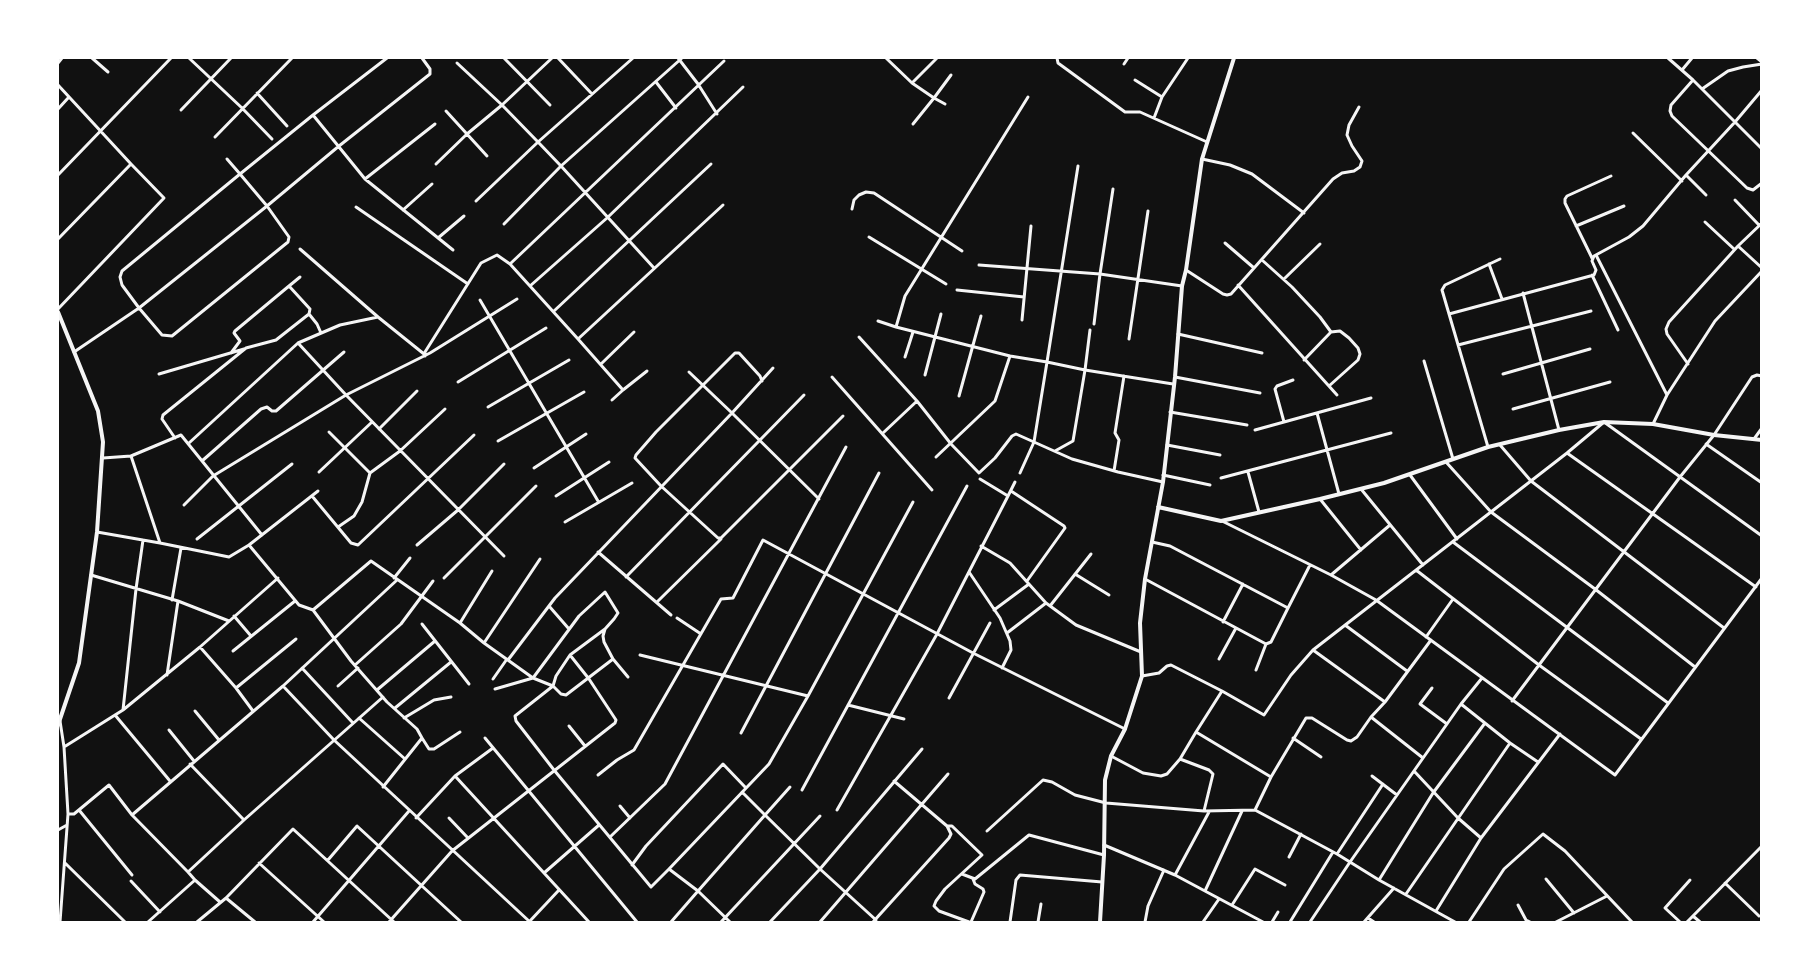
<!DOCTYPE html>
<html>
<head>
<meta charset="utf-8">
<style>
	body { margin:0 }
	#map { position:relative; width:1819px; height:980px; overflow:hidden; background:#111; font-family:"Nunito Sans",sans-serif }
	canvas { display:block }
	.frame { position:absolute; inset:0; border:59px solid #fff; pointer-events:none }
</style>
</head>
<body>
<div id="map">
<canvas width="1819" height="980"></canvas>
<div class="frame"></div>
</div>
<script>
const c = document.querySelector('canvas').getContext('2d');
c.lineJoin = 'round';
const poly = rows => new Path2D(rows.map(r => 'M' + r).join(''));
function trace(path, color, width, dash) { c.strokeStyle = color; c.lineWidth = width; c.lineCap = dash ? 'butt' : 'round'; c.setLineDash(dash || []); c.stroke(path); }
trace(poly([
	[92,58,108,72],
	[189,58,242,108,272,139],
	[504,58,550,105],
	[558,58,592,94],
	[678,58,698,84,717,114],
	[886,58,912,83,934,98,913,124],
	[1057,58,1058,63,1125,112,1140,112,1207,142],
	[1668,58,1693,80,1762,149],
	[1757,58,1762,62],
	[58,63,62,58],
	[457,63,502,105,538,142,633,58],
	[1124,64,1128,58],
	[1682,70,1692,58],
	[1135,80,1162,97,1188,58],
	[1693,80,1671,105,1670,111,1672,116,1747,188,1753,190,1762,183],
	[656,82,676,108],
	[912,83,937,58],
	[58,85,131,164],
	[1702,89,1728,71,1743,67,1762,64],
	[257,93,287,126],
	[945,104,934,98,951,75],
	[58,109,69,97],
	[181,110,231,58],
	[446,111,487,156],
	[1154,118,1162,97],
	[435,124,365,179,453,250],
	[1633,133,1682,181],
	[215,137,292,58],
	[227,159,240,174,122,271,120,277,122,285,139,308,162,335,172,336,288,242,289,237,267,206,240,174,313,115],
	[1202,159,1230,165,1252,174,1304,213],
	[436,164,467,134,502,105,552,58],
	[58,175,171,58],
	[1686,175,1706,195],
	[365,179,313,115,387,58],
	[1735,200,1758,224],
	[476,201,538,142,561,166,504,224],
	[356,207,468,284],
	[852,209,854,200,859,195,866,192,874,193,962,251],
	[403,210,432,184],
	[1705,222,1734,249],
	[1576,226,1624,206],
	[869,237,946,284],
	[438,238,464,216],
	[58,239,131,164,164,198,58,309],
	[1225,243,1254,268],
	[1738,246,1762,268],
	[300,249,378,317,424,354],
	[1596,255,1667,395],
	[1592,258,1565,203,1565,199,1567,196,1611,176],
	[1262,260,1292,287,1320,317,1331,332],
	[510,264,724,61],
	[1489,264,1502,299],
	[979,265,1100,274,1182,286],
	[654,268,561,166,682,58],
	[1186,270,1223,294,1227,295,1231,294,1333,179,1342,173,1354,171,1360,167,1362,161,1352,146,1347,135,1349,125,1359,107],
	[1592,275,1618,330],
	[1284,279,1320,244],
	[1238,285,1337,395],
	[289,286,300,277],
	[530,286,607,218,743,87],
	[957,290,1024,297],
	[1523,293,1559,430],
	[480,300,598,501],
	[554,311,711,164],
	[309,314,317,324,321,333],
	[1449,314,1594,275,1596,270,1592,261,1594,256,1629,237,1643,226,1686,175,1735,122,1762,90],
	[1022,320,1031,226],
	[878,321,896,327],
	[1094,324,1100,274,1113,189],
	[1178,334,1262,353],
	[859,337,917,401,951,444,979,473,995,458,1012,436,1016,434,1072,459,1118,472,1163,482],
	[1129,339,1148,211],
	[298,343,346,395,504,556],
	[1458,345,1591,311],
	[74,352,139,308,267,206,339,146,430,74,430,69,422,58],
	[425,356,425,352,481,263,497,255,510,264,578,339],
	[1010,356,896,327,905,296,1028,97],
	[905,357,913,332],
	[1304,360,1331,332,1340,331,1349,338,1358,348,1360,354,1358,360,1329,386],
	[1424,361,1453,459],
	[601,364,634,332],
	[1688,364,1667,334,1666,329,1669,322,1738,246,1762,223],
	[647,371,623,390,578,339,723,205],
	[689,372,732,413,773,368],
	[159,374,244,349],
	[1503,374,1590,349],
	[925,375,941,314],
	[832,377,932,490],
	[1175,377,1260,393],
	[762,381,760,376,739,353,735,353,656,432,636,455,635,458,661,486,718,538,721,538,843,416],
	[458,382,546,328],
	[959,396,981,316],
	[612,400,623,390],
	[488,407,569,360],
	[1513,409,1610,382],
	[1170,412,1247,425],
	[1317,413,1339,494],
	[1284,422,1275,389,1277,386,1293,380],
	[1653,424,1667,395,1715,321,1762,271],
	[379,429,417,391],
	[1255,430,1371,398],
	[329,432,370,473],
	[883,433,917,401],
	[175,438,162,419,163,415,246,348,276,340,309,314,310,309,289,286,235,331,234,333,240,341,231,353],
	[1754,439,1762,428],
	[498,441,584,392],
	[189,443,298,343,340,325,378,317],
	[1706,444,1762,483],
	[1167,445,1220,455],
	[1500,445,1531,481,1724,628],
	[1488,447,1442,290,1445,285,1500,259],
	[1055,451,1073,441,1085,370,1173,384],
	[1567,453,1756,587],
	[936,457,995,401,1010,356,1047,362,1078,166],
	[103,458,131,456],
	[202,461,261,409,267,407,272,411,276,411,344,352],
	[1446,462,1491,512,1595,589,1695,667],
	[534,468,586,434],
	[1114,471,1119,440,1115,433,1124,376],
	[319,472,372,422],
	[1248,472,1259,512],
	[1020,473,1034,442,1047,362,1085,370,1090,330],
	[1163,475,1210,485],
	[1410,475,1457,539],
	[1221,478,1391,433],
	[1361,489,1423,565],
	[1011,491,1064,526,1065,528,1027,581],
	[312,496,351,543,358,545,474,435],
	[556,496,609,462],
	[1008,496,1015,482],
	[1320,499,1361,550],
	[184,505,213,476,346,395,430,353,517,299],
	[1222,521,1331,575,1376,600,1615,775,1762,578],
	[565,522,632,483],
	[338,527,354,516,362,502,370,473,400,451,445,409],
	[97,532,160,543,131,456,181,435,262,535],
	[197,539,292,464],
	[1152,542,1170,546,1288,608,1310,565],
	[1453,542,1668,703],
	[160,543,229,557,249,545,318,491],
	[249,545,299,605,313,610,351,661,387,702,417,729,422,738],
	[417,545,458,510,504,464],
	[981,546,1010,563,1046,603,1076,625,1141,652],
	[598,552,671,615],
	[1416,570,1539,665,1641,739],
	[969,572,1000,618,1010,641,1011,650,1002,668],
	[1075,574,1109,595],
	[91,575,178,601,229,621],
	[1331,575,1390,525],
	[626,577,804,395],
	[394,578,410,558],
	[444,578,536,486],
	[1145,579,1266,644,1271,642,1288,608],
	[172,600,181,548],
	[657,602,721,539],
	[549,606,569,629],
	[1050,606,1091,554],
	[313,610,371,561,460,623,484,643,533,678,553,686,561,694,566,695,613,659,604,642,603,636,605,629,570,655,556,676,553,686,515,716,516,721,554,770,651,887,669,869,698,891,671,922],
	[994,610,1029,584],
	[234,616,251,636],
	[677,618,701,634],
	[1223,622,1243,584],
	[460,623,492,571],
	[422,624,469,684],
	[1345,625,1407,671],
	[1007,633,1046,603],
	[1426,637,1453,599],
	[484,643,540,559],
	[200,647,236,688,253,711],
	[1313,650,1385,702],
	[233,651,295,601],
	[640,655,808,696],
	[613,659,628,677],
	[1219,659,1236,628],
	[508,660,555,598,732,413,819,499],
	[355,665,401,624,433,581],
	[302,668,353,723],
	[1256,670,1266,644],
	[167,675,178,601],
	[1142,676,1159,673,1167,666,1171,665,1222,691],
	[493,679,507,659],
	[283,686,334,740,530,922],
	[338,686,358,668],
	[236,688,296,639],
	[1432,688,1420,704,1447,724],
	[495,689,533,678,579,616,605,592,618,613,614,619,605,629],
	[377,690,435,641],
	[949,698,990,623],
	[1512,701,1680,477,1714,435,1752,377,1757,375,1762,376],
	[1461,704,1510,743,1538,762],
	[848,705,904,719],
	[395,708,451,662],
	[123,710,136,589,143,540],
	[195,711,219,740],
	[115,715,170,781],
	[1371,717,1357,737,1351,741,1347,740,1312,718,1306,718,1271,777,1196,732,1222,691,1264,715,1291,675,1313,650,1567,453,1604,422,1762,536],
	[359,718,405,759],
	[404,718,434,700,451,697],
	[569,726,585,746],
	[169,730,194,761],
	[1196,732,1180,759,1209,770,1213,774,1204,811],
	[741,733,879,473],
	[485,738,637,922],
	[1293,738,1321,757],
	[64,747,123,710,200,647,278,578],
	[1111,756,1143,773,1161,776,1167,774,1180,759],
	[1423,758,1371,717,1385,702,1431,640],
	[190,764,244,820,383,697],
	[1414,771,1458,818,1481,838],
	[598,775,617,760,634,750,721,599,733,598,763,540,973,653,1125,729],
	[455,776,589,922],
	[1372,776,1397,795],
	[383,787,422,738,429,749,434,749,460,732],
	[802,790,967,486],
	[742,792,765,815,790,787],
	[620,806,630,818],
	[79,810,132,875],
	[837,810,937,634,1008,496,980,479],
	[1255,810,1271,777],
	[68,814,74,814,109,785,132,815,188,872],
	[132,815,283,686,397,580],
	[416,818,455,776,493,748],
	[449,818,468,838],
	[948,826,952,826,982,855,945,889,936,901,934,906,939,911,969,922],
	[58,830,67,825],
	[987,831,1043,780,1052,782,1075,795,1106,803,1204,811,1255,810,1337,854,1379,880,1455,922],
	[610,837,665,784,846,447],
	[1104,845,1175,875,1263,922],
	[1337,854,1383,784],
	[1289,857,1301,834],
	[328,860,357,826,461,922],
	[65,863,125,922],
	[259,863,324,922],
	[632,865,646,846,723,764,746,788],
	[669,869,769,764,808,696,913,502],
	[544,873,599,825],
	[962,874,975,879,1029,835,1104,855],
	[1175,875,1209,812],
	[1546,879,1574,913],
	[195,880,220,902],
	[1379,880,1433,793,1485,723],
	[131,881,160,912],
	[1725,883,1759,916],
	[1205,891,1242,811],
	[1406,894,1510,743],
	[226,898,255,922],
	[1232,905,1255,869,1285,885],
	[1518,905,1526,920,1530,922],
	[1436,911,1481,838,1560,734],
	[1693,916,1700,922],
	[1368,918,1374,922],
	[60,922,68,814,64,747,60,721],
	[148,922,195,880,188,872,244,820],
	[197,922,226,898,293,829,394,922],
	[313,922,409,811],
	[389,922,452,851,615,723,616,720,589,679,570,655],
	[529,922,559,890],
	[721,922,820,816],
	[730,922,698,891,765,815,820,869,922,749],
	[770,922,820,869,876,920],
	[820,922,948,774],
	[873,922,949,838,951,834,947,826,894,781],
	[971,922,984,892,983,889,975,884,973,879],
	[1010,922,1016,880,1020,875,1102,882],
	[1038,922,1041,904],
	[1145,922,1148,906,1164,870],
	[1203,922,1219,899],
	[1272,922,1278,912],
	[1290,922,1333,852],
	[1310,922,1350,862,1461,704,1482,678],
	[1364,922,1394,888],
	[1469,922,1504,869,1543,834,1565,851,1632,922],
	[1556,922,1607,896],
	[1680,922,1665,908,1690,880],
	[1687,922,1762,846]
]), '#f5f5f5', 3);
trace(poly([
	[58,312,98,411,103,442,97,532,79,663,58,725],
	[1158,507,1221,521,1320,499,1384,483,1488,447,1559,430,1604,422,1653,424,1714,435,1762,440],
	[1100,922,1104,855,1105,780,1111,756,1125,729,1142,676,1140,623,1145,579,1163,482,1175,377,1182,286,1186,270,1202,159,1234,58]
]), '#f5f5f5', 4);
</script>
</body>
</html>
